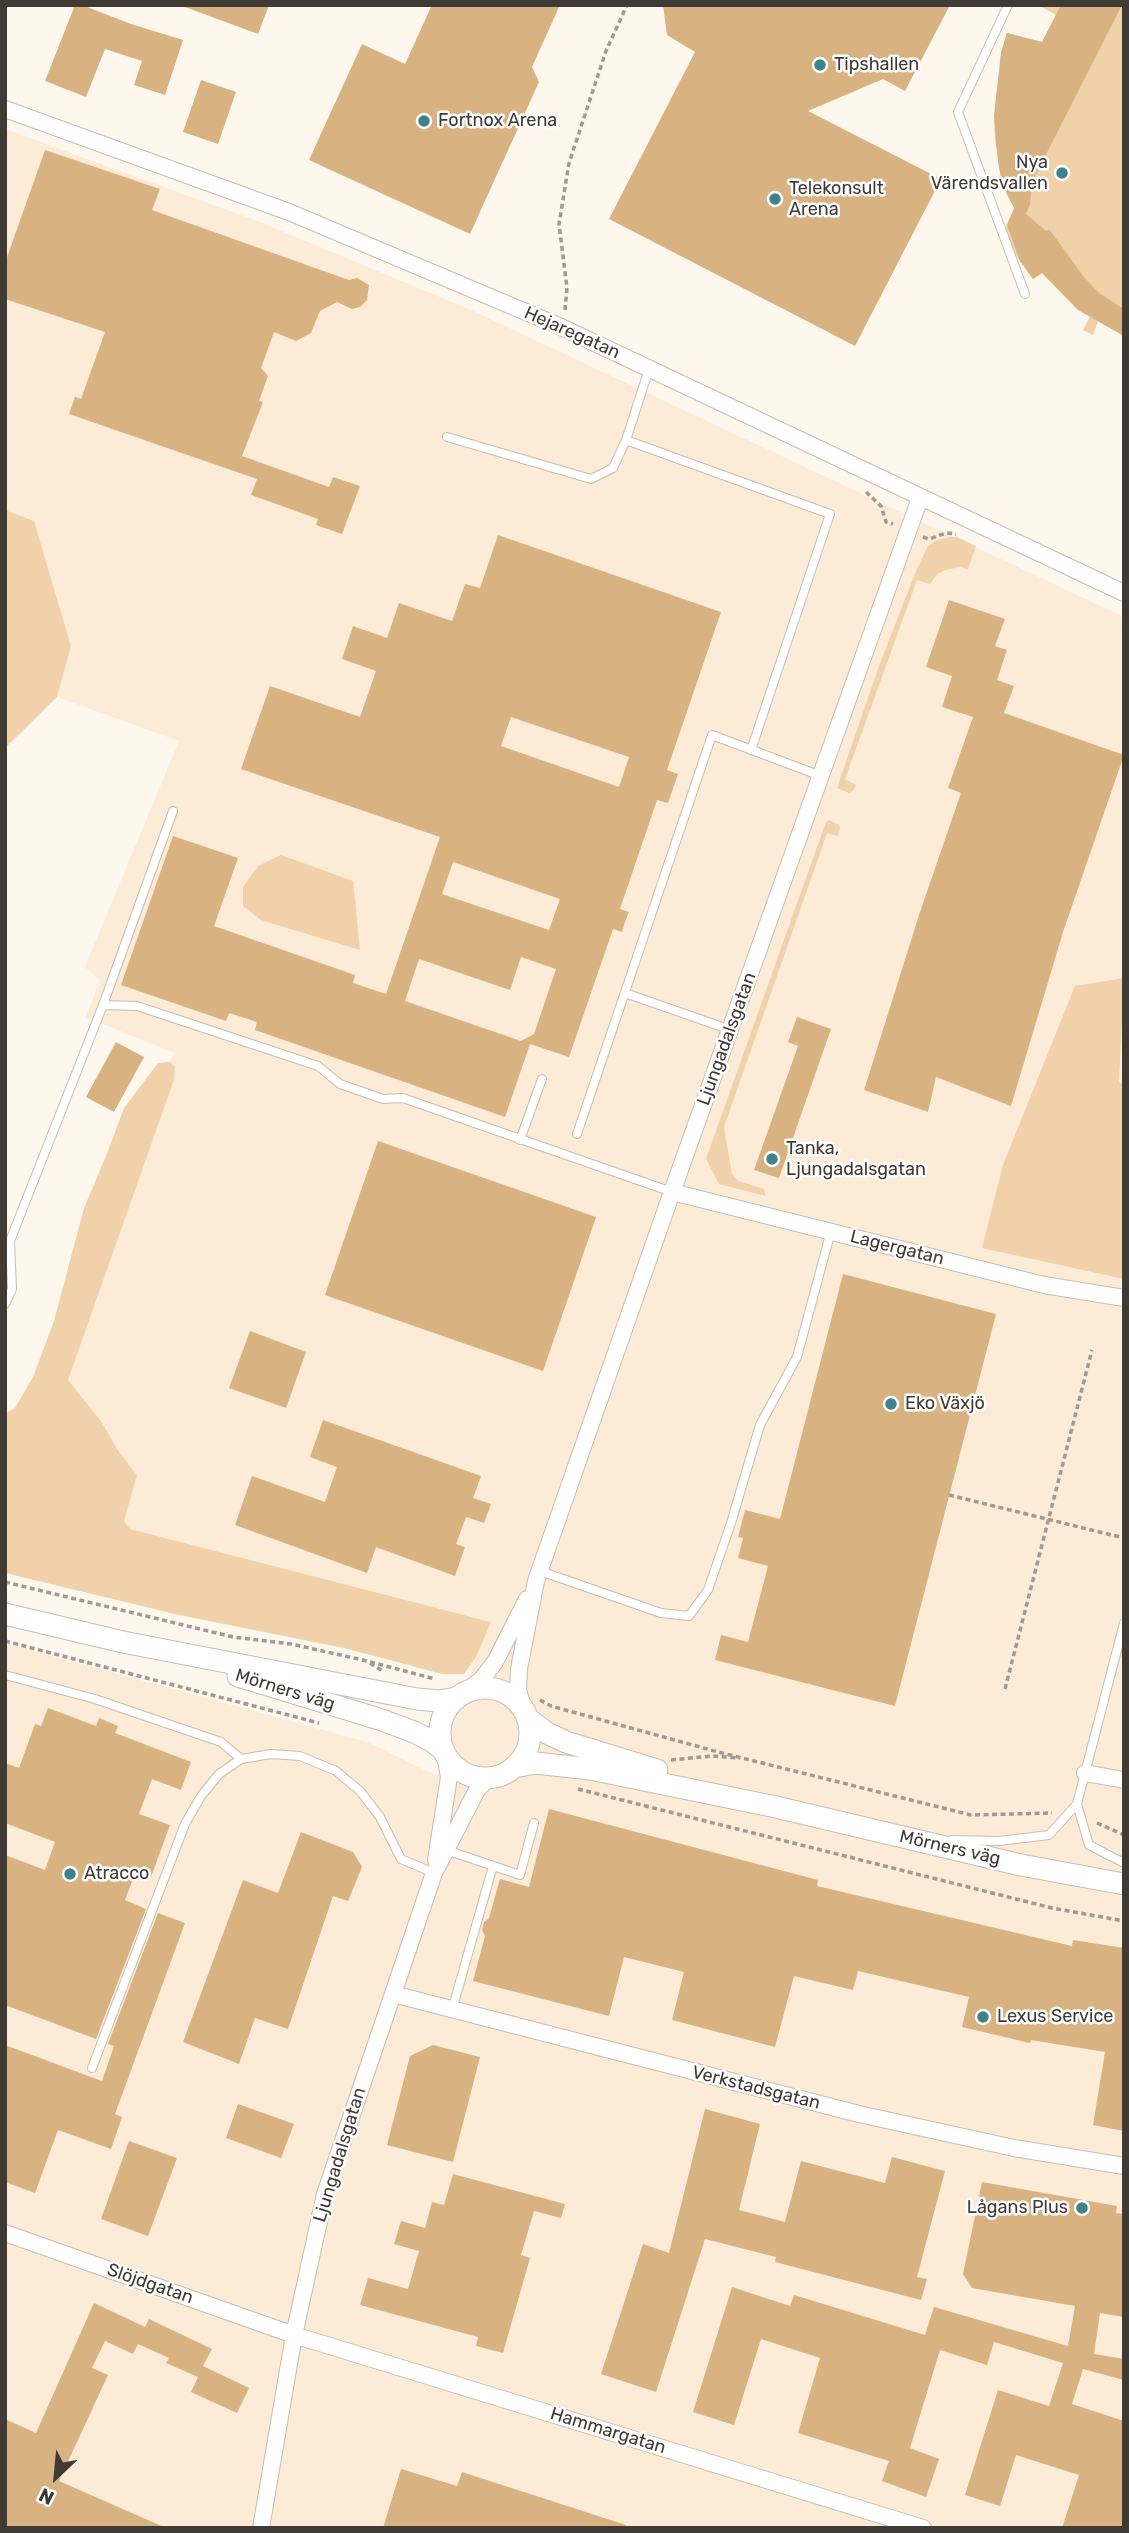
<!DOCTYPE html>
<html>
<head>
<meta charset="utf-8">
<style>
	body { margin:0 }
	#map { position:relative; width:1129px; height:2533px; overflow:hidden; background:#fef7ee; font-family:Rubik,sans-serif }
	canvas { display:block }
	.frame { position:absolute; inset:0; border:7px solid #3f3a34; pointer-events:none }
	.north { position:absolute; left:21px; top:2442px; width:70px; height:70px; -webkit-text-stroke:5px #fff; paint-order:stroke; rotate:206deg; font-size:19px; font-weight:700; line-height:28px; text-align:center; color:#3f3a34 }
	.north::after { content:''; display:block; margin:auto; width:24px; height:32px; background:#3f3a34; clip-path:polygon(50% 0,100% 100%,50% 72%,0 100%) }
</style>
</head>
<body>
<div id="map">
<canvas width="1129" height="2533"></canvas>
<div class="frame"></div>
<div class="north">N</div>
</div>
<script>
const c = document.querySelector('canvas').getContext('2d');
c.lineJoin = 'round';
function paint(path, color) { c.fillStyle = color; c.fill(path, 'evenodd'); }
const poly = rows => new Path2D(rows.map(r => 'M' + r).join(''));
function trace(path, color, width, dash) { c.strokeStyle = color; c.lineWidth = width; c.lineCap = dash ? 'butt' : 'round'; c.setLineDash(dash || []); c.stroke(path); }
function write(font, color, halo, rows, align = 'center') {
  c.font = font + ' Rubik,sans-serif'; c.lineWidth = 5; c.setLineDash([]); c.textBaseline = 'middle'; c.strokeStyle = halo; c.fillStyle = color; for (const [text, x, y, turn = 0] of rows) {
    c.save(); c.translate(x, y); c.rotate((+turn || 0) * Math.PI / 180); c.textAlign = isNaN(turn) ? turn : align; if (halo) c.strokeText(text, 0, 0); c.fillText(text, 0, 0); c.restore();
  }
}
paint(poly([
	[5,129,260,222,471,310,1124,617,1124,2528,5,2528,5,1643,367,1742,437,1776,476,1657,491,1622,130,1529,124,1521,137,1475,119,1452,101,1421,68,1380,174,1080,175,1066,170,1062,174,1053,86,1017,100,980,85,967,179,741,57,697,71,646,34,521,5,510]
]), '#fcebd6');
paint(poly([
	[1038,5,1124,5,1124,336,1098,321,1093,335,1083,330,1090,316,1078,310,1042,273,1033,279,1008,244,1011,242,1004,231,1014,208,1002,184,995,140,994,116,1001,53,1007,33,1042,42,1056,15],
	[5,510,34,521,71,646,57,697,5,748],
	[950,537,957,537,976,546,968,569,960,567,945,570,937,574,930,584,917,580,845,779,856,785,853,791,849,793,837,788,879,666,916,571,928,546,937,540],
	[829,820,839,825,840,828,837,836,827,833,724,1127,732,1174,738,1181,764,1189,766,1196,719,1184,706,1159,826,822],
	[281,855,353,881,360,950,261,920,243,906,243,887,258,866],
	[1124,978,1119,1081,1124,1087,1124,1279,982,1248,1003,1165,1075,986],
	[170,1062,175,1066,174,1080,68,1380,101,1421,119,1452,137,1475,124,1521,130,1529,491,1622,476,1657,464,1674,442,1674,344,1648,179,1615,5,1573,5,1414,15,1408,33,1377,54,1321,84,1208,108,1151,124,1108,158,1063]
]), '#f0d1a9');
paint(poly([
	[75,5,82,5,131,24,183,40,165,95,134,85,142,61,105,49,86,97,45,81],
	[185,5,269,5,258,34,185,7],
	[432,5,560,5,532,67,539,82,470,234,309,160,362,44,405,64],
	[663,5,950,5,905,91,883,79,808,111,941,179,855,346,609,219,695,52,667,35],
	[1061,5,1122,5,1032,182,1030,205,1026,214,1046,231,1049,229,1084,277,1099,293,1124,309,1124,336,1078,310,1042,273,1033,279,1020,261,1007,225,1014,208,1002,184,998,162,994,116,1001,53,1007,33,1042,42],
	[201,80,236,92,218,144,183,132],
	[45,150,160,189,152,210,349,280,357,278,369,285,367,300,360,307,352,309,337,302,320,311,311,333,296,341,274,332,261,368,268,376,259,401,263,402,242,456,329,487,333,477,360,486,342,534,316,525,318,519,251,495,257,479,69,414,75,397,81,399,105,332,5,299,5,263],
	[498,535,721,612,667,770,678,774,668,803,657,800,620,909,629,912,625,922,622,932,613,929,569,1057,530,1044,505,1117,255,1030,257,1022,229,1013,226,1021,121,985,173,836,238,858,214,926,355,975,353,983,386,994,440,837,241,769,270,686,360,717,376,671,342,659,353,626,387,638,399,603,452,621,465,584,480,588],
	[511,717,629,757,619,787,501,746],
	[453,862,560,899,549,930,442,894],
	[521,957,556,969,534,1034,521,1041,405,1001,419,959,510,990],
	[949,600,1005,619,995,646,1007,650,997,680,1014,686,1004,713,1124,755,1063,932,1011,1106,936,1077,928,1112,864,1090,920,912,961,793,948,788,973,717,942,707,952,676,926,667],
	[797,1017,831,1029,779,1178,754,1170,798,1046,788,1042],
	[116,1042,144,1057,114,1112,86,1097],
	[378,1141,596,1217,543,1371,325,1295],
	[843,1274,996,1314,895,1706,715,1660,721,1635,748,1642,768,1566,738,1558,743,1538,738,1537,745,1510,780,1519],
	[250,1331,306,1352,286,1408,229,1388],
	[323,1420,481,1476,473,1498,491,1504,484,1523,466,1517,456,1544,465,1547,455,1576,376,1547,367,1573,235,1525,252,1476,325,1502,337,1467,310,1457],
	[48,1708,96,1726,99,1718,118,1726,115,1733,191,1762,181,1790,152,1779,139,1814,170,1825,151,1877,136,1871,125,1900,146,1909,96,2039,5,2005,5,1855,45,1870,55,1842,5,1823,5,1763,19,1768,35,1724,41,1726],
	[549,1809,818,1880,817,1886,1072,1946,1073,1940,1124,1948,1124,2131,1093,2125,1105,2052,1031,2040,1030,2043,962,2027,969,1997,858,1971,853,1990,794,1976,775,2047,672,2020,684,1972,624,1957,609,2016,473,1981,485,1936,482,1930,484,1922,489,1918,500,1879,529,1887],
	[301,1832,353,1852,362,1867,348,1901,333,1896,288,2029,255,2018,239,2064,183,2042,243,1880,278,1893],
	[158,1913,185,1923,115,2114,122,2117,111,2149,58,2130,35,2193,5,2182,5,2045,102,2081,114,2046,108,2044],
	[433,2045,480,2057,453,2162,387,2145,410,2056],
	[238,2104,294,2124,281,2158,226,2138],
	[705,2109,760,2124,739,2210,785,2222,801,2161,885,2183,892,2157,945,2171,917,2277,927,2279,921,2300,775,2262,776,2257,705,2239,656,2392,601,2374,643,2244,669,2253],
	[129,2141,177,2158,148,2236,101,2219],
	[453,2174,565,2204,561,2218,534,2211,521,2255,530,2258,503,2353,476,2346,478,2337,360,2305,368,2278,408,2289,419,2251,394,2244,401,2221,425,2228,432,2202,444,2205],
	[982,2182,1117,2206,1116,2213,1124,2214,1124,2317,1100,2313,1094,2354,1124,2359,1124,2380,1083,2369,1072,2404,1124,2421,1124,2528,1062,2528,1079,2475,1016,2455,1000,2506,965,2495,998,2390,1049,2406,1063,2363,994,2342,987,2365,940,2350,910,2448,939,2459,926,2497,882,2481,889,2461,798,2433,820,2358,761,2339,734,2425,693,2412,732,2287,790,2306,794,2295,925,2335,934,2307,1068,2346,1075,2306,972,2288,963,2274],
	[94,2303,145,2327,149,2319,212,2349,203,2366,249,2388,237,2413,191,2392,198,2377,166,2363,169,2358,138,2344,133,2354,105,2341,92,2368,108,2375,59,2481,166,2528,5,2528,5,2419,36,2433],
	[401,2469,457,2486,462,2472,626,2525,626,2528,383,2528]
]), '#d8b381');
const lane = poly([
	[1008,5,958,112,1025,294],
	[447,437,591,479,613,468,626,440,649,369],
	[626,440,830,514,751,750],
	[625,993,731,1030],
	[103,1005,173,811],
	[577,1134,712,735,821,776],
	[520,1140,542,1079],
	[5,1304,12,1289,10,1241,103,1005,137,1006,318,1066,340,1084,383,1099,403,1098,672,1192],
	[540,1571,661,1613,689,1616,708,1590,731,1523,760,1425,797,1357,831,1231],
	[5,1675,95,1699,221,1742,241,1759],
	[1077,1804,1089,1845,1124,1863],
	[952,1840,999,1841,1049,1835,1077,1804,1124,1623],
	[446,1850,520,1875,534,1823],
	[452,2010,493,1866],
	[92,2068,185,1824,201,1796,219,1774,241,1759,271,1754,300,1756,336,1771,360,1791,380,1817,401,1859,434,1873]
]);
const street = poly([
	[5,109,289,212,559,326,1124,593],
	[672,1192,1044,1285,1124,1298],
	[462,1694,481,1680,495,1662,527,1599],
	[524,1710,518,1690,519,1669,536,1581,672,1192,920,498],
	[1085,1773,1124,1780],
	[436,1860,449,1777,445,1754],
	[393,1994,859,2114,1014,2148,1124,2166],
	[5,2233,294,2335,923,2528],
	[261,2528,294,2335,325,2194,434,1873,477,1790,489,1777]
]);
const secondary = poly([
	[5,1614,123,1642,417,1699,439,1701,456,1698],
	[238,1676,379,1719,414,1732,432,1741,443,1750],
	'440 1733a45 45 0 1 1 90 0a45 45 0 1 1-90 0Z',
	[527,1718,547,1733,566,1742,657,1770],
	[514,1767,536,1763,590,1769,776,1807,1021,1865,1124,1884]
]);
trace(lane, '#c8bdaf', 10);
trace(street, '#c8bdaf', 18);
trace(secondary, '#c8bdaf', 23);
trace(poly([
	[565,310,567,288,559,224,569,163,606,51,627,5],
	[866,492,881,506,886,522,893,524],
	[923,537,929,539,946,533,956,534],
	[949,1495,1124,1538],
	[5,1582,233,1637,291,1644,363,1660,435,1679],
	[5,1641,319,1723],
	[370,1663,384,1672],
	[1005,1689,1092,1350],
	[540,1700,551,1706,718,1752,971,1815,1052,1813],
	[671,1760,712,1756,740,1758],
	[578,1789,1052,1908,1124,1921],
	[1097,1823,1124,1835]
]), '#a09a93', 3.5, [5, 3.5]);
trace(lane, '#fff', 8);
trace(street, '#fff', 16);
trace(secondary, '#fff', 21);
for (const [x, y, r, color] of [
	[820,65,7,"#3c848a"],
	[424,121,7,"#3c848a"],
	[1062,173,7,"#3c848a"],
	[775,199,7,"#3c848a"],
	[772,1159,7,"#3c848a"],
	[891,1404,7,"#3c848a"],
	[70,1874,7,"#3c848a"],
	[983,2017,7,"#3c848a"],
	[1082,2208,7,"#3c848a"]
]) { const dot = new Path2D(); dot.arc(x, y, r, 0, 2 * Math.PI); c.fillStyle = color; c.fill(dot); trace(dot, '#fff', 2.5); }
write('18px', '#3f3a34', '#fff', [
	["Tipshallen",834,65],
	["Fortnox Arena",438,121],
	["Nya",1048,163,"right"],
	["Värendsvallen",1048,184,"right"],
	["Telekonsult",789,189],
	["Arena",789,210],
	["Tanka,",786,1149],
	["Ljungadalsgatan",786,1170],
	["Eko Växjö",905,1404],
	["Atracco",84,1874],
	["Lexus Service",997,2017],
	["Lågans Plus",1068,2208,"right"]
], 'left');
write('18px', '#3f3a34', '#fff', [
	["Hejaregatan",572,333,24],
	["Ljungadalsgatan",727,1039,-70],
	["Lagergatan",897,1248,14],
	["Mörners väg",285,1690,17],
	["Mörners väg",950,1848,13],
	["Verkstadsgatan",756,2088,14],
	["Ljungadalsgatan",340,2155,-73],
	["Slöjdgatan",150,2284,19],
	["Hammargatan",608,2431,17]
]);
</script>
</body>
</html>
